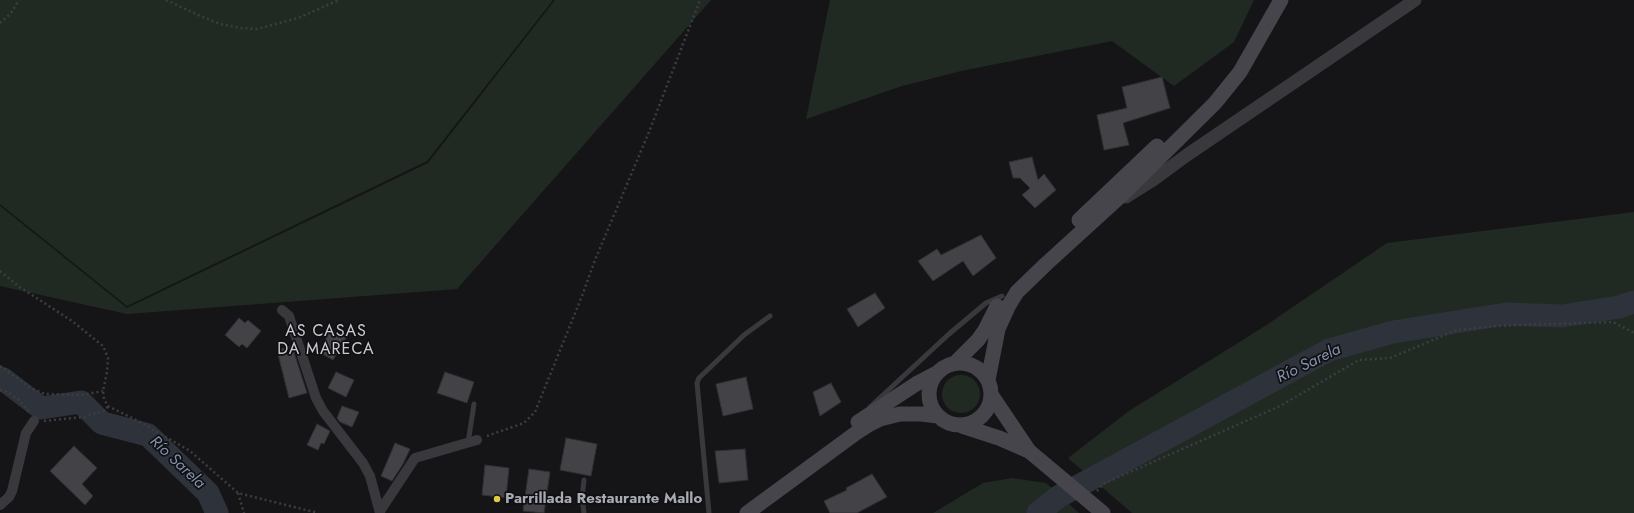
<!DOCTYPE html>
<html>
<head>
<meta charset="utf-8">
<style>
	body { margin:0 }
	canvas { display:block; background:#151517 }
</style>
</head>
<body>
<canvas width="1634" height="513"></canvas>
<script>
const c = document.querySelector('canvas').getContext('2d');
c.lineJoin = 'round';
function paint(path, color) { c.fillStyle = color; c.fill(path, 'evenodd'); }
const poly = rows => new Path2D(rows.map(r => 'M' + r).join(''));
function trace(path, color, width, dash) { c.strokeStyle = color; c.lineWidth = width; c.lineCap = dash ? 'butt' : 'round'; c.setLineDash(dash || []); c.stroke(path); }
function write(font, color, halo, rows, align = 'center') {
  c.font = font + ' Jost,sans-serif'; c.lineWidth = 3.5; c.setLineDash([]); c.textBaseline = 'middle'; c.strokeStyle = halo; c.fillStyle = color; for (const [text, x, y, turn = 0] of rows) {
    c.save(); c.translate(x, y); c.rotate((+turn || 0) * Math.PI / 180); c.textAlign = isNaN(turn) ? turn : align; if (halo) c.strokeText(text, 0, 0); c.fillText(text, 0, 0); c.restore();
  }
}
paint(poly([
	[0,0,553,0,427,161,127,306,0,204],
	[555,0,711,0,457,289,127,314,0,286,0,206,127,308,428,163],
	[830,0,1254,0,1234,42,1174,86,1112,41,961,71,902,86,806,119],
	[1634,212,1634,513,1132,513,1068,458,1129,411,1265,326,1387,243],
	'942 394a19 19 0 1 1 38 0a19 19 0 1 1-38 0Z',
	[1012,478,1046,483,1079,513,933,513,983,483]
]), '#212923');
trace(poly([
	[0,378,3,379,41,408,81,402,102,423,148,435,208,493,217,513],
	[1038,513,1058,497,1329,350,1393,332,1506,314,1562,316,1619,307,1634,302]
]), '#2e333b', 23);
const building = poly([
	[1162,77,1170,108,1123,123,1129,145,1104,150,1097,115,1127,108,1122,87,1162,77],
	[1032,157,1038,180,1044,174,1056,190,1035,208,1022,195,1030,188,1020,178,1013,178,1009,162,1032,157],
	[981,235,996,258,973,276,963,261,933,281,918,261,937,249,941,255,981,235],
	[875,293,885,308,858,327,847,309,875,293],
	[239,318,245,323,248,320,261,331,247,348,242,344,239,347,225,335,239,318],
	[331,329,346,338,333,360,319,352,331,329],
	[292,346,307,393,289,398,277,350,292,346],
	[336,372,354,380,346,397,328,388,336,372],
	[445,372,474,382,467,403,437,393,445,372],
	[746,377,753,409,723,416,716,384,746,377],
	[831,383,841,402,820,416,813,392,831,383],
	[342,406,359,412,352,427,340,422,337,418,342,406],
	[317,424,330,431,324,444,321,443,318,450,307,445,317,424],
	[566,438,597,444,591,476,560,470,566,438],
	[395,443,410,449,403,464,392,481,381,476,395,443],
	[74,446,97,468,82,484,93,496,85,505,50,471,74,446],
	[745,449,748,480,719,483,715,451,745,449],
	[485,465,509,468,506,498,482,495,485,465],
	[529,469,550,472,544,513,523,511,529,469],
	[872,474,887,497,857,513,830,513,824,501,847,490,846,488,872,474]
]);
paint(building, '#424247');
trace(building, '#302f32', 1);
trace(poly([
	[166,0,198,15,220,24,240,28,257,29,298,18,339,0],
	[0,23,11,13,19,0],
	[0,271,18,286,72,321,103,346,108,358,107,372,103,391,104,399,108,406,138,421,190,451,238,493,318,513],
	[0,366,31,388,45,394,82,395,103,391],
	[0,390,8,392,19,400,29,412],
	[44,421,84,417,106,410,108,406],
	[487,436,524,423,535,412,582,296,595,260,649,132,700,0],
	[1097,491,1103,484,1280,406,1359,360,1390,358,1457,330,1495,326,1613,322,1634,333],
	[238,493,244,513]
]), '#3c3d42', 2.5, [2, 3]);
trace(poly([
	[870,407,949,334,986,303,1002,296],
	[468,443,474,404],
	[584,513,582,498,584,480],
	[709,513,697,383,699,378,744,335,770,316]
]), '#38383d', 5);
trace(poly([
	[282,310,289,316,316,398,323,411,363,463,370,476,380,513],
	[0,505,9,497,12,491,26,433,34,421],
	[380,511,415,458,477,440]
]), '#38383d', 10);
trace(poly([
	[1126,197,1153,180,1187,155,1415,0]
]), '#38383d', 13);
trace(poly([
	[1079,220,1157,146],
	'929 394a31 31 0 1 1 62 0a31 31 0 1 1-62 0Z',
	[955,363,978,340,985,330,997,306],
	[988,380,998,329,1009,305,1017,292,1046,264,1124,193,1215,103,1240,72,1281,0],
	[992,396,1029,451],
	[858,422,916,384,937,373],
	[962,426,999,438,1029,451],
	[747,513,856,433,870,424,880,419,900,414,921,414,938,416]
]), '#45454b', 15);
trace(poly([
	[1029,451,1103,513]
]), '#45454b', 15);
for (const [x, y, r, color] of [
	[497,499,4,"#e3c941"]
]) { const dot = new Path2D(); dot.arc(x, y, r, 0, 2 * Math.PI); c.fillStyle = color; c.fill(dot); trace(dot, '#101012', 1.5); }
write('bold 15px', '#a8aab6', '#101012', [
	["Parrillada Restaurante Mallo",505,499]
], 'left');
c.letterSpacing = '1px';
write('16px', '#c9c9d2', '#101012', [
	["AS CASAS",326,332],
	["DA MARECA",326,350]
]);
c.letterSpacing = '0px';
write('italic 16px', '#8291ae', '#101012', [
	["Río Sarela",1309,364,-26],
	["Río Sarela",177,463,43]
]);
</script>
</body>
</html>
